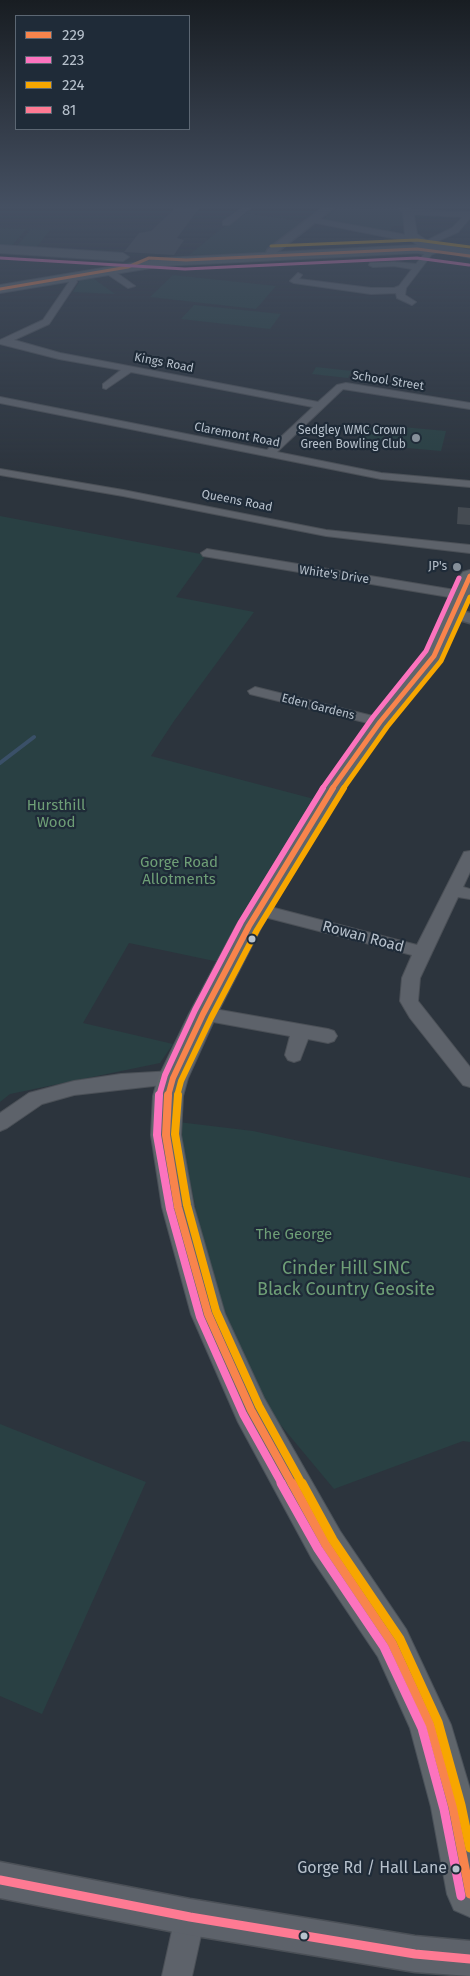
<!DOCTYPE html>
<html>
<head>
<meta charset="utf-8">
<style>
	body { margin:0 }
	#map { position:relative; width:470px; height:1976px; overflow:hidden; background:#2c343d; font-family:"Fira Sans",sans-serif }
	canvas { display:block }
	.legend { position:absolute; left:15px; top:15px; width:175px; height:115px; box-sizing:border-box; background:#1f2b38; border:1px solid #5c6773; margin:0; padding:6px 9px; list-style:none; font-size:15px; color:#b7c1cc }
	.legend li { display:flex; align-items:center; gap:10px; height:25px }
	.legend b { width:25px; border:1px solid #5c6773 }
</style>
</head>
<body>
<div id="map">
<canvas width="470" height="1976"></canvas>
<ul class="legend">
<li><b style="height:6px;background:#f8844c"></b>229</li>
<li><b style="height:6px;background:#fc73be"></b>223</li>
<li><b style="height:6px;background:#f7a600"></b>224</li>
<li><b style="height:6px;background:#fe7a93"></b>81</li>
</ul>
</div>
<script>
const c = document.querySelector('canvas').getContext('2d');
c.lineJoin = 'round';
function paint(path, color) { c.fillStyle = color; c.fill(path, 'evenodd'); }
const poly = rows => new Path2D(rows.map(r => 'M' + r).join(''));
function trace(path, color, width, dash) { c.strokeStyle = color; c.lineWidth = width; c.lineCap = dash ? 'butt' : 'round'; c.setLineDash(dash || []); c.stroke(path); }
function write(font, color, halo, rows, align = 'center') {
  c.font = font + ' "Fira Sans",sans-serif'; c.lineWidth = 4.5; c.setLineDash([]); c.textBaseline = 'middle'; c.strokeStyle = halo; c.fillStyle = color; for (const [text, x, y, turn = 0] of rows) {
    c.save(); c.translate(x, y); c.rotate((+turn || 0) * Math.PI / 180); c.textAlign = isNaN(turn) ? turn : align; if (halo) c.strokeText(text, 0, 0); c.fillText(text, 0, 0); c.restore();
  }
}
paint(poly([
	[377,206,391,206,401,211,407,218,404,226,393,226,388,234,322,220,339,207,369,209],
	[247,213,305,222,264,254,189,255,221,229],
	[0,228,26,229,11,247,0,246],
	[31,229,50,230,36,248,16,247],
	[173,275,276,286,256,309,150,297],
	[90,276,115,294,73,292,82,277],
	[194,305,281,314,270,329,181,319],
	[316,367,352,371,348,378,312,374],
	[363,426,387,428,380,446,354,445],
	[391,426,446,431,441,451,385,446],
	[0,516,206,555,176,597,254,612,174,721,151,756,314,799,219,962,129,943,83,1023,173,1044,160,1063,10,1094,0,1102],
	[178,1122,253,1131,470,1178,470,1442,463,1441,334,1489,259,1399,207,1264],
	[0,1424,146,1482,42,1714,0,1696]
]), '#294043');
trace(poly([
	[0,763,34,737]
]), '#3a5068', 4);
paint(poly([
	[177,206,201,206,177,238,184,240,174,255,124,252,139,233,151,231],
	[458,507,470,508,470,525,457,524]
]), '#454b52');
const minor = poly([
	[245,206,253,206,229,225,223,225,223,221,245,206],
	[409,210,470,212,470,218,458,232,429,245,425,243,426,241,452,228,463,217,406,214,405,212,409,210],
	[314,218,412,236,416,238,412,240,397,239,311,222,311,218,314,218],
	[421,249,427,249,432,254,406,288,405,295,416,302,412,305,397,298,396,293,371,294,294,283,290,281,298,273,302,275,299,279,371,288,394,288,399,286,412,269,394,266,373,267,369,265,370,263,394,262,416,264,424,254,420,251,421,249],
	[104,268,110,268,135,286,128,288,104,272,104,268],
	[69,274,75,274,77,282,49,324,14,340,60,353,318,402,337,385,346,383,470,403,470,409,343,389,277,452,381,473,470,481,470,487,381,479,0,403,0,397,267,450,313,407,131,372,106,389,103,388,103,384,121,370,59,359,0,344,0,340,43,320,69,282,69,274],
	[0,469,123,490,326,530,470,545,470,553,326,536,123,496,0,475,0,469],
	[207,549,461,591,467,595,461,599,203,556,201,553,207,549],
	[255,687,385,719,387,722,380,726,250,694,248,691,255,687],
	[470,851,470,872,463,887,470,889,470,899,458,897,420,978,418,1001,470,1067,470,1087,463,1085,410,1018,400,1001,402,978,412,955,253,914,251,910,253,906,259,904,417,945,462,856,464,852,470,851],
	[203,1007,328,1029,334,1031,337,1036,334,1041,328,1043,308,1039,300,1060,294,1062,288,1060,285,1055,290,1036,197,1019,194,1014,197,1009,203,1007],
	[173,1071,180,1073,182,1078,180,1083,74,1095,42,1104,7,1128,0,1131,0,1113,29,1093,74,1081,121,1074,173,1071],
	[190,1902,200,1907,205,1917,192,1976,162,1976,175,1917,180,1907,190,1902]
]);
const tertiary = poly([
	[454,609,470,613,470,623,449,617,446,614,454,609],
	[0,1862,190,1899,415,1936,470,1941,470,1976,415,1972,190,1935,0,1898,0,1862]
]);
const secondary = poly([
	[325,206,336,206,277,252,275,257,267,257,265,255,268,249,325,206]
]);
const primary = poly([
	[395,206,407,206,413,210,417,234,426,240,470,250,470,258,442,251,430,255,417,253,163,266,0,293,0,285,163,258,417,245,405,236,403,213,395,206],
	[0,245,123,253,129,257,123,261,0,253,0,245],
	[470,570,470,598,444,656,388,727,333,805,262,926,217,1014,188,1078,183,1096,181,1135,194,1207,225,1314,264,1398,340,1531,406,1629,451,1725,470,1789,470,1917,454,1910,447,1894,431,1807,410,1728,378,1657,312,1559,238,1422,191,1314,162,1207,151,1135,153,1096,158,1078,189,1014,236,926,314,799,372,717,424,654,460,576,463,572,470,570]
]);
trace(minor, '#4b5057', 2);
trace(tertiary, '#4b5057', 3);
trace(secondary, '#4b5057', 3);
trace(primary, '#4a5159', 2);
paint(minor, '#5d626a');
paint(tertiary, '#5d626a');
paint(secondary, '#5c6168');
paint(primary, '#5f656b');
trace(poly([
	[0,289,128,267,149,258,186,260,417,249,470,256]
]), '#f8844c', 3);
trace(poly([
	[332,789,380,722,434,656,470,576]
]), '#f8844c', 5);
trace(poly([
	[168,1096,173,1078,203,1014,249,926,333,788]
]), '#f8844c', 6);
trace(poly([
	[168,1095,166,1135,178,1207,208,1314,251,1410,292,1484]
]), '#f8844c', 8);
trace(poly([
	[292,1483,326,1545,392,1643,430,1725,453,1807,470,1894]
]), '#f8844c', 9);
trace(poly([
	[0,258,185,269,417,258,469,265]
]), '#fc73be', 3);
trace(poly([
	[322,789,373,717,426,651,459,578]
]), '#fc73be', 5);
trace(poly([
	[159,1096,165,1075,195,1010,241,922,323,788]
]), '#fc73be', 6);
trace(poly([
	[159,1095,157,1135,170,1209,200,1317,243,1414,282,1484]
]), '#fc73be', 8);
trace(poly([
	[281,1483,318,1549,384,1647,422,1728,444,1809,461,1896]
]), '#fc73be', 9);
trace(poly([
	[271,246,417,240,470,247]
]), '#f7a600', 3);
trace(poly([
	[343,789,387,727,441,661,470,597]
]), '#f7a600', 5);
trace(poly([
	[177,1096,181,1081,211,1018,257,930,344,788]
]), '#f7a600', 6);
trace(poly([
	[178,1095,175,1134,187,1205,216,1311,259,1406,302,1484]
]), '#f7a600', 8);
trace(poly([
	[302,1483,333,1540,400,1639,438,1722,461,1805,470,1848]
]), '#f7a600', 9);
trace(poly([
	[0,1880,190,1917,415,1954,470,1959]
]), '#fe7a93', 9);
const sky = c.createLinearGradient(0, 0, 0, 482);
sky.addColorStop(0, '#181d22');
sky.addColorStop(0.43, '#455062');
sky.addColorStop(1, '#45506200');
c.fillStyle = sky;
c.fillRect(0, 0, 470, 482);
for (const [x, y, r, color] of [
	[416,438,5,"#86909a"],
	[457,567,5,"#86909a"],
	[252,939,4.5,"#b7c1cc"],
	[456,1869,4.5,"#b7c1cc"],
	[304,1936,4.5,"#b7c1cc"]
]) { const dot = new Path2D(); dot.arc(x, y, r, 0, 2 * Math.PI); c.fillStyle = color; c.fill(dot); trace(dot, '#1f2b38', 2); }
write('12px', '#b7c1cc', '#1f2b38', [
	["Kings Road",164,363,11],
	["School Street",388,381,9],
	["Claremont Road",237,435,11],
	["Queens Road",237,501,11],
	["White's Drive",334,575,8],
	["Eden Gardens",318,707,14]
]);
write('12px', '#b7c1cc', '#1f2b38', [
	["Sedgley WMC Crown",406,431],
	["Green Bowling Club",406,445],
	["JP's",447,567]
], 'right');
write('15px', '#6e9e76', '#1f2b38', [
	["Hursthill",56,806],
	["Wood",56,823],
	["Gorge Road",179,863],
	["Allotments",179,880],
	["The George",294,1235]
]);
write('15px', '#b7c1cc', '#1f2b38', [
	["Rowan Road",363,937,15]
]);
write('16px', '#b7c1cc', '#1f2b38', [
	["Gorge Rd / Hall Lane",447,1869]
], 'right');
write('18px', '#6e9e76', '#1f2b38', [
	["Cinder Hill SINC",346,1269],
	["Black Country Geosite",346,1290]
]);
</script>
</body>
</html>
